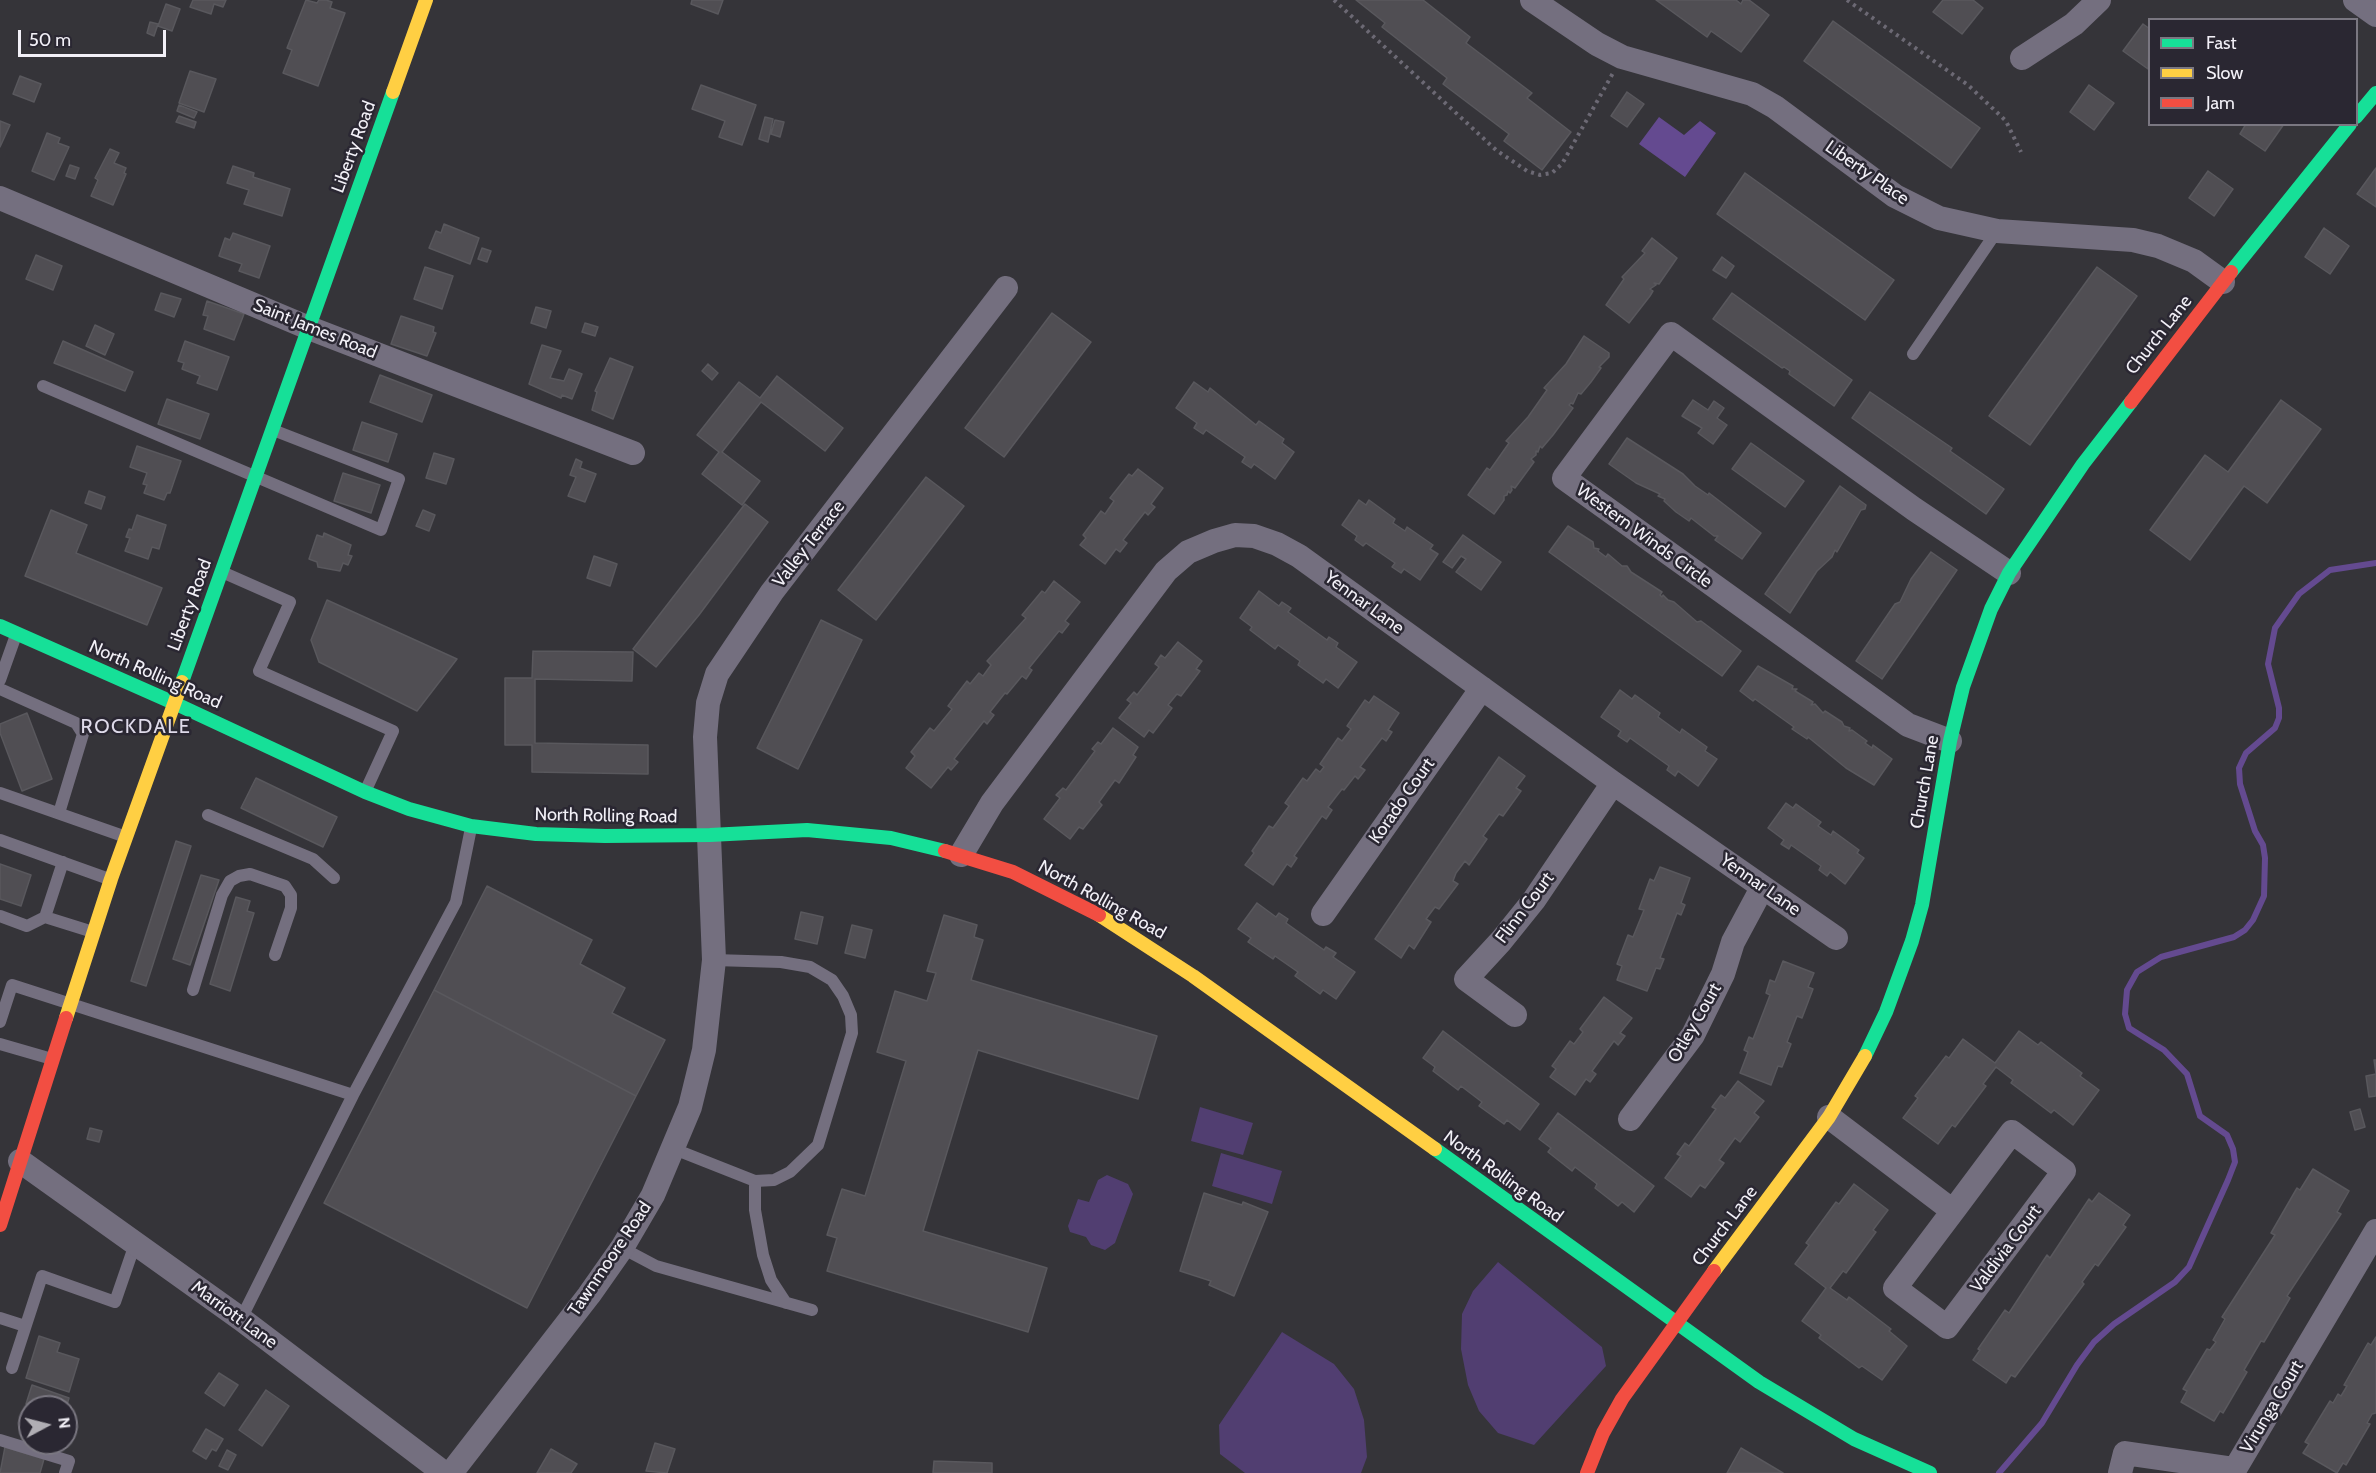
<!DOCTYPE html>
<html>
<head>
<meta charset="utf-8">
<style>
	body { margin:0 }
	#map { position:relative; width:2376px; height:1473px; overflow:hidden; background:#353439; font-family:Cabin,sans-serif }
	canvas { display:block }
	.legend { position:absolute; left:2148px; top:18px; width:210px; height:108px; box-sizing:border-box; background:#2a2732; border:2px solid #7a7781; margin:0; padding:8px 10px; list-style:none; font-size:18px; color:#f2f0f7 }
	.legend li { display:flex; align-items:center; gap:12px; height:30px }
	.legend b { width:30px; border:2px solid #7a7781 }
	.north { position:absolute; left:18px; top:1395px; width:60px; height:60px; box-sizing:border-box; background:#2a2732; border:2px solid #7a7781; border-radius:50%; rotate:83deg; font-size:16px; font-weight:700; line-height:24px; text-align:center; color:#f2f0f7 }
	.north::after { content:''; display:block; margin:auto; width:21px; height:27px; background:#b0aeb4; clip-path:polygon(50% 0,100% 100%,50% 72%,0 100%) }
	.scale { position:absolute; left:18px; top:30px; width:148px; height:27px; box-sizing:border-box; border:3px solid #f2f0f7; border-top:0; padding-left:8px; font-size:18px; line-height:21px; white-space:nowrap; color:#f2f0f7; -webkit-text-stroke:4px #2a2732; paint-order:stroke }
</style>
</head>
<body>
<div id="map">
<canvas width="2376" height="1473"></canvas>
<ul class="legend">
<li><b style="height:8px;background:#16e098"></b>Fast</li>
<li><b style="height:8px;background:#ffcf43"></b>Slow</li>
<li><b style="height:8px;background:#f24e42"></b>Jam</li>
</ul>
<div class="north">N</div>
<div class="scale">50 m</div>
</div>
<script>
const c = document.querySelector('canvas').getContext('2d');
c.lineJoin = 'round';
function paint(path, color) { c.fillStyle = color; c.fill(path, 'evenodd'); }
const poly = rows => new Path2D(rows.map(r => 'M' + r).join(''));
function trace(path, color, width, dash) { c.strokeStyle = color; c.lineWidth = width; c.lineCap = dash ? 'butt' : 'round'; c.setLineDash(dash || []); c.stroke(path); }
function write(font, color, halo, rows, align = 'center') {
  c.font = font + ' Cabin,sans-serif'; c.lineWidth = 5; c.setLineDash([]); c.textBaseline = 'middle'; c.strokeStyle = halo; c.fillStyle = color; for (const [text, x, y, turn = 0] of rows) {
    c.save(); c.translate(x, y); c.rotate((+turn || 0) * Math.PI / 180); c.textAlign = isNaN(turn) ? turn : align; if (halo) c.strokeText(text, 0, 0); c.fillText(text, 0, 0); c.restore();
  }
}
paint(poly([
	[1200,1107,1253,1123,1243,1155,1191,1141],
	[1221,1153,1282,1171,1272,1204,1212,1186],
	[1107,1175,1128,1184,1133,1194,1115,1243,1105,1250,1091,1245,1086,1237,1070,1232,1068,1226,1078,1199,1089,1202,1098,1180],
	[1498,1262,1602,1347,1606,1366,1534,1445,1498,1433,1479,1411,1468,1385,1461,1349,1462,1314,1473,1291],
	[1282,1332,1334,1364,1354,1389,1364,1420,1367,1457,1361,1473,1245,1473,1220,1454,1219,1425]
]), '#513e71');
paint(poly([
	[1659,117,1684,135,1700,121,1716,133,1685,177,1639,144]
]), '#644a90');
trace(poly([
	[1999,1473,2042,1423,2077,1365,2094,1342,2114,1324,2175,1282,2189,1267,2228,1180,2235,1162,2233,1149,2227,1135,2200,1116,2187,1074,2164,1050,2129,1028,2125,1014,2127,990,2137,972,2161,957,2234,937,2245,930,2253,920,2264,896,2265,858,2263,845,2255,831,2240,784,2239,768,2246,753,2275,728,2279,718,2279,708,2268,664,2275,628,2299,594,2330,570,2376,563]
]), '#644a90', 6);
const building = poly([
	[193,0,226,0,223,7,214,4,211,14,190,7,193,0],
	[306,0,317,3,319,0,326,0,332,2,330,8,345,13,318,86,283,73,292,50,287,48,306,0],
	[692,0,723,0,718,14,691,4,692,0],
	[1356,0,1423,0,1470,37,1466,43,1532,93,1527,98,1571,132,1542,170,1504,141,1509,134,1443,84,1447,78,1382,27,1385,23,1356,0],
	[1656,0,1736,0,1741,4,1743,0,1749,0,1769,15,1741,52,1711,31,1707,37,1656,0],
	[1943,0,1973,0,1983,8,1962,34,1933,12,1943,0],
	[166,4,180,9,172,31,158,26,166,4],
	[1833,21,1980,128,1951,168,1804,61,1833,21],
	[150,22,158,24,154,36,147,33,150,22],
	[2143,24,2150,29,2148,69,2123,51,2143,24],
	[190,71,216,79,204,112,179,103,190,71],
	[20,76,41,84,34,102,13,94,20,76],
	[701,85,756,105,742,145,719,137,725,121,692,109,701,85],
	[2089,85,2114,103,2094,130,2070,112,2089,85],
	[1627,92,1644,104,1627,127,1611,116,1627,92],
	[179,105,197,112,194,118,177,111,179,105],
	[179,116,196,122,194,128,176,122,179,116],
	[765,117,773,119,768,142,759,139,765,117],
	[775,120,784,122,780,137,771,134,775,120],
	[0,121,10,125,0,147,0,121],
	[2246,124,2284,124,2265,151,2240,134,2246,124],
	[47,133,60,138,58,143,69,147,54,180,32,171,47,133],
	[110,149,119,153,114,163,126,168,124,173,126,174,113,205,91,196,98,180,95,178,110,149],
	[70,165,79,168,75,179,66,176,70,165],
	[233,166,254,173,253,177,290,189,282,216,244,204,249,190,227,183,233,166],
	[2376,168,2376,207,2357,194,2376,168],
	[2208,171,2233,189,2214,216,2189,198,2208,171],
	[1745,173,1894,280,1865,320,1717,214,1745,173],
	[444,224,479,238,470,264,429,248,436,231,441,233,444,224],
	[2324,228,2349,246,2330,274,2305,257,2324,228],
	[233,233,270,246,259,278,239,271,242,264,219,256,225,238,230,240,233,233],
	[1652,238,1677,258,1659,284,1654,283,1656,285,1650,289,1653,291,1650,296,1629,323,1606,305,1624,279,1622,277,1645,253,1642,251,1652,238],
	[482,248,491,251,487,262,478,259,482,248],
	[36,255,62,266,53,290,26,279,36,255],
	[1722,257,1734,266,1726,278,1713,270,1722,257],
	[425,267,453,276,442,309,414,299,425,267],
	[2097,267,2137,296,2030,445,1989,416,2097,267],
	[161,293,181,299,174,317,155,310,161,293],
	[1732,293,1852,380,1834,406,1789,374,1790,371,1784,367,1782,368,1713,319,1732,293],
	[207,301,244,314,234,340,204,329,208,316,203,315,207,301],
	[536,307,551,311,546,328,531,323,536,307],
	[1052,313,1091,342,1004,457,965,428,1052,313],
	[401,316,434,327,433,332,436,333,427,356,391,344,401,316],
	[585,323,598,327,595,336,582,332,585,323],
	[95,325,114,334,105,355,86,346,95,325],
	[1584,336,1609,353,1609,357,1599,367,1601,368,1591,382,1581,394,1578,393,1573,404,1571,403,1569,405,1573,408,1553,435,1542,448,1540,446,1538,452,1536,451,1536,455,1531,459,1534,462,1515,488,1511,486,1512,490,1510,493,1508,491,1507,495,1504,496,1504,500,1494,514,1468,495,1487,468,1490,470,1509,443,1506,441,1528,417,1547,390,1544,388,1566,364,1584,336],
	[63,341,133,372,125,391,54,363,63,341],
	[185,341,229,357,217,390,197,383,200,376,182,369,184,363,178,361,185,341],
	[542,345,561,351,550,378,564,381,569,369,582,374,572,399,562,395,561,398,529,384,542,345],
	[610,358,633,367,613,419,592,410,597,392,595,391,610,358],
	[708,364,718,373,712,380,702,371,708,364],
	[380,375,432,395,422,422,370,402,380,375],
	[777,376,843,428,825,451,761,402,722,452,760,481,742,505,702,474,719,452,697,435,739,382,760,398,777,376],
	[1194,382,1208,392,1210,388,1256,425,1259,421,1284,439,1282,443,1294,452,1275,479,1254,464,1251,468,1242,462,1245,457,1206,430,1203,434,1194,428,1197,423,1176,408,1194,382],
	[1870,392,1952,448,1950,451,2004,489,1986,514,1852,418,1870,392],
	[167,399,209,414,200,439,158,424,167,399],
	[1693,400,1708,410,1714,401,1724,408,1717,418,1727,425,1713,444,1698,433,1702,428,1682,416,1693,400],
	[2281,400,2321,429,2267,503,2244,486,2190,560,2150,530,2205,455,2228,472,2281,400],
	[362,422,397,434,388,462,353,450,362,422],
	[1627,438,1683,474,1695,486,1708,495,1709,493,1761,533,1742,559,1715,540,1718,536,1714,536,1691,518,1689,521,1676,512,1664,501,1665,499,1658,496,1660,494,1636,483,1609,464,1627,438],
	[1751,443,1804,481,1785,507,1732,469,1751,443],
	[137,446,181,461,170,493,167,493,164,500,144,493,147,485,143,484,147,473,130,467,137,446],
	[434,453,454,459,446,484,426,478,434,453],
	[576,459,582,462,580,468,596,474,585,502,568,496,576,477,570,475,576,459],
	[1138,469,1163,488,1151,504,1155,507,1148,515,1145,512,1123,540,1127,543,1120,552,1116,549,1105,564,1080,545,1086,538,1083,535,1101,511,1105,514,1114,501,1110,498,1129,474,1132,476,1138,469],
	[343,473,380,485,371,513,334,501,343,473],
	[926,477,964,506,876,620,838,590,926,477],
	[1840,486,1866,505,1865,509,1861,510,1837,552,1835,550,1832,557,1817,571,1790,613,1765,594,1840,486],
	[89,491,105,497,101,509,85,503,89,491],
	[1359,500,1366,505,1369,500,1395,519,1393,523,1405,531,1407,527,1433,545,1430,549,1438,554,1420,580,1404,569,1401,573,1392,567,1395,563,1366,543,1363,546,1355,540,1357,536,1342,525,1359,500],
	[745,504,768,522,699,615,656,667,633,649,745,504],
	[51,510,87,525,76,553,162,588,147,625,25,576,51,510],
	[423,510,435,515,429,531,416,526,423,510],
	[137,515,166,525,159,549,152,547,148,559,125,551,130,538,126,537,129,529,132,530,137,515],
	[1568,526,1593,542,1594,548,1599,549,1598,551,1606,557,1608,554,1622,566,1627,566,1631,572,1662,592,1660,595,1662,597,1663,595,1668,600,1674,602,1697,622,1701,621,1741,651,1722,676,1549,552,1568,526],
	[324,533,351,545,348,555,352,556,348,565,343,563,340,571,318,567,317,562,309,559,317,535,323,537,324,533],
	[1463,535,1501,562,1481,590,1456,572,1466,559,1461,556,1452,568,1443,562,1463,535],
	[1931,552,1957,570,1882,679,1856,661,1895,604,1900,602,1911,579,1931,552],
	[594,556,617,564,610,586,587,578,594,556],
	[1054,581,1080,602,1065,621,1069,624,1062,633,1059,631,1029,668,1032,670,1026,679,1022,676,1007,694,1005,693,990,712,994,715,987,724,984,721,954,759,958,762,951,770,948,767,931,788,906,768,915,756,911,752,930,728,934,731,952,709,948,706,967,681,970,684,979,673,983,676,991,665,987,661,1026,618,1022,615,1042,591,1045,593,1054,581],
	[1259,591,1279,606,1282,602,1291,608,1288,612,1327,640,1329,637,1338,643,1336,647,1357,662,1338,688,1326,679,1323,683,1298,665,1300,661,1278,645,1275,649,1250,630,1252,627,1240,618,1259,591],
	[327,600,457,659,417,711,319,662,311,640,327,600],
	[821,620,862,640,798,769,757,748,821,620],
	[1178,642,1202,661,1196,669,1200,671,1181,696,1177,694,1168,705,1172,708,1153,733,1149,730,1144,737,1119,718,1131,703,1127,700,1134,692,1137,695,1159,667,1155,664,1161,655,1165,658,1178,642],
	[533,651,633,652,632,681,535,679,535,743,648,745,648,774,532,772,532,745,505,745,505,678,532,678,533,651],
	[1758,666,1793,686,1792,689,1797,689,1795,691,1813,702,1811,705,1815,704,1823,713,1825,711,1842,722,1844,726,1850,728,1849,731,1852,730,1867,741,1865,743,1872,748,1873,745,1892,759,1874,785,1846,768,1808,737,1807,739,1792,729,1794,727,1755,699,1753,701,1740,691,1758,666],
	[1620,690,1632,699,1635,695,1660,713,1658,717,1680,733,1682,729,1707,747,1705,751,1717,759,1698,786,1678,771,1675,776,1667,770,1669,766,1630,738,1627,742,1618,736,1621,731,1601,717,1620,690],
	[1374,696,1399,713,1388,730,1392,732,1386,741,1382,738,1360,767,1365,770,1358,779,1355,776,1344,790,1342,789,1328,807,1332,810,1326,819,1322,816,1294,856,1297,858,1291,867,1287,864,1273,885,1245,865,1254,853,1252,851,1269,826,1273,828,1289,806,1285,803,1303,778,1307,781,1316,769,1320,772,1324,767,1320,764,1338,738,1342,741,1351,729,1347,726,1365,700,1369,703,1374,696],
	[27,713,52,779,22,791,0,733,0,724,27,713],
	[1113,728,1138,747,1133,755,1136,757,1119,783,1115,780,1099,802,1102,805,1083,829,1079,827,1070,839,1044,819,1060,798,1056,795,1063,788,1066,790,1095,751,1092,749,1098,742,1101,744,1113,728],
	[1499,757,1525,776,1516,788,1521,791,1503,816,1499,814,1483,836,1487,839,1469,865,1465,861,1456,873,1453,881,1458,884,1439,909,1435,907,1426,919,1431,922,1414,949,1409,945,1401,958,1375,939,1499,757],
	[256,778,337,817,323,847,241,808,256,778],
	[1786,803,1793,808,1796,804,1821,822,1818,826,1831,835,1833,831,1859,850,1857,853,1864,858,1845,884,1830,872,1827,876,1819,870,1821,866,1791,845,1789,849,1781,844,1784,840,1768,828,1786,803],
	[176,841,191,846,146,986,131,981,176,841],
	[0,864,31,875,21,906,0,899,0,864],
	[1660,867,1690,878,1681,903,1685,905,1681,915,1677,913,1660,958,1664,959,1660,969,1656,968,1647,991,1617,980,1622,966,1617,964,1628,935,1633,937,1644,910,1639,909,1650,879,1654,881,1660,867],
	[201,875,219,880,190,965,173,959,201,875],
	[487,886,592,940,580,964,625,988,612,1013,665,1040,636,1096,434,990,487,886],
	[236,897,250,901,247,911,254,913,230,991,210,984,236,897],
	[1257,903,1276,917,1279,913,1288,919,1286,923,1324,950,1326,947,1336,953,1333,957,1355,972,1336,999,1323,990,1320,994,1295,976,1298,972,1275,956,1273,959,1248,942,1251,938,1238,929,1257,903],
	[801,912,823,917,817,944,795,939,801,912],
	[944,915,977,925,974,937,983,940,971,980,1157,1036,1138,1099,978,1050,923,1231,1047,1268,1028,1332,827,1271,837,1238,827,1235,842,1189,865,1196,906,1061,877,1052,895,991,927,1001,936,973,927,971,944,915],
	[852,925,872,930,865,958,845,953,852,925],
	[1783,961,1814,973,1808,987,1813,989,1802,1018,1797,1016,1787,1042,1791,1044,1782,1067,1778,1066,1771,1085,1740,1073,1748,1052,1744,1050,1749,1037,1753,1039,1770,995,1766,993,1770,980,1775,982,1783,961],
	[434,990,636,1096,527,1308,324,1203,434,990],
	[1604,997,1632,1018,1620,1033,1625,1036,1618,1045,1614,1041,1592,1071,1596,1074,1590,1082,1586,1079,1575,1095,1550,1077,1556,1069,1552,1066,1570,1041,1574,1044,1583,1032,1580,1029,1604,997],
	[1443,1031,1539,1104,1520,1130,1507,1120,1504,1124,1479,1106,1482,1102,1461,1086,1458,1090,1433,1071,1435,1067,1423,1058,1443,1031],
	[2019,1031,2038,1045,2041,1042,2082,1073,2080,1076,2099,1090,2073,1125,2054,1110,2051,1113,2011,1083,2013,1080,1996,1067,1983,1084,1986,1086,1955,1127,1952,1125,1938,1144,1903,1118,1918,1098,1915,1096,1946,1056,1949,1058,1963,1039,1995,1063,2019,1031],
	[2374,1060,2376,1060,2376,1096,2369,1097,2366,1076,2376,1074,2374,1060],
	[1738,1081,1764,1101,1754,1113,1759,1117,1740,1142,1735,1138,1719,1160,1724,1163,1705,1188,1700,1185,1691,1197,1665,1178,1681,1156,1677,1154,1685,1143,1689,1146,1716,1109,1712,1107,1721,1095,1725,1098,1738,1081],
	[2360,1109,2365,1127,2355,1130,2350,1112,2360,1109],
	[1558,1113,1654,1186,1634,1212,1622,1202,1618,1206,1595,1188,1597,1184,1575,1167,1572,1171,1548,1152,1551,1148,1539,1139,1558,1113],
	[90,1128,102,1131,99,1142,87,1139,90,1128],
	[2313,1169,2349,1191,2337,1212,2341,1214,2287,1296,2290,1298,2264,1342,2261,1341,2244,1370,2247,1372,2223,1413,2220,1411,2214,1421,2181,1402,2187,1391,2183,1389,2207,1349,2210,1350,2216,1342,2213,1340,2225,1319,2222,1317,2275,1235,2271,1233,2297,1188,2300,1190,2313,1169],
	[1854,1184,1888,1210,1873,1230,1876,1232,1846,1273,1843,1271,1830,1288,1847,1300,1849,1297,1891,1329,1889,1331,1907,1346,1882,1380,1862,1366,1859,1368,1819,1338,1821,1335,1802,1321,1826,1288,1795,1264,1809,1245,1806,1243,1836,1202,1839,1204,1854,1184],
	[1204,1193,1242,1205,1243,1202,1268,1212,1234,1296,1209,1285,1211,1281,1180,1271,1204,1193],
	[2099,1193,2130,1215,2123,1225,2126,1227,2098,1266,2095,1264,2082,1282,2084,1284,2015,1377,2011,1375,2006,1383,1973,1360,1980,1350,1978,1349,2005,1310,2009,1313,2047,1255,2050,1258,2089,1199,2092,1202,2099,1193],
	[39,1336,60,1343,57,1352,79,1359,69,1392,26,1378,39,1336],
	[2376,1337,2376,1413,2372,1414,2367,1423,2370,1424,2346,1465,2343,1463,2337,1473,2303,1453,2309,1444,2305,1442,2330,1401,2333,1403,2338,1394,2341,1396,2347,1386,2344,1385,2368,1343,2371,1345,2376,1337],
	[219,1373,238,1385,224,1406,205,1393,219,1373],
	[32,1385,69,1398,66,1408,36,1407,26,1404,32,1385],
	[266,1390,289,1406,262,1446,239,1430,266,1390],
	[206,1429,223,1439,216,1451,212,1449,206,1459,193,1451,206,1429],
	[655,1443,675,1449,667,1473,646,1471,655,1443],
	[5,1447,44,1459,40,1473,0,1473,5,1447],
	[1741,1448,1783,1473,1727,1473,1741,1448],
	[551,1449,577,1464,571,1473,537,1473,551,1449],
	[227,1450,236,1455,228,1470,219,1466,227,1450],
	[934,1461,992,1463,992,1473,933,1473,934,1461]
]);
paint(building, '#504e53');
trace(building, '#59585d', 1.5);
trace(poly([
	[1334,0,1496,150,1527,171,1540,175,1552,173,1562,164,1613,73],
	[1847,0,1968,85,2006,121,2021,152]
]), '#6c6974', 4, [3, 4.5]);
trace(poly([
	[1913,354,1997,231],
	[43,386,381,530,399,479,273,430],
	[222,572,290,602,259,671,393,731,365,792],
	[0,680,16,635],
	[0,689,76,723,83,734,59,813],
	[0,793,126,837],
	[208,815,313,859,334,878],
	[0,840,109,879],
	[0,916,27,926,45,917,63,862],
	[45,917,93,932],
	[193,990,222,895,230,881,239,876,250,874,285,886,291,895,291,908,275,955],
	[0,1022,12,985,353,1095],
	[0,1044,52,1059],
	[674,1149,755,1181,774,1180,790,1172,818,1145,852,1033,851,1015,843,996,832,980,810,967,781,962,714,960],
	[755,1181,755,1210,763,1255,771,1280,786,1303],
	[622,1248,656,1266,812,1310],
	[0,1318,25,1326],
	[241,1319,353,1095,456,902,471,828],
	[12,1368,42,1276,115,1302,135,1244],
	[0,1440,69,1461,65,1473]
]), '#746f7f', 12);
trace(poly([
	[1532,0,1597,44,1622,57,1752,94,1775,107,1895,196,1939,218,1997,231,2133,240,2158,246,2194,261,2223,282],
	[2355,0,2376,15],
	[2022,58,2074,24,2099,0],
	[0,198,309,328,633,453],
	[1950,741,1908,725,1564,478,1671,334,1914,509,2009,573],
	[961,855,992,803,1166,571,1188,552,1214,541,1235,535,1254,536,1277,544,1299,556,1613,783,1836,938],
	[1323,914,1482,688],
	[1515,1015,1466,979,1501,941,1534,900,1613,783],
	[1829,1117,1953,1211,1895,1288,1947,1327,2064,1171,2012,1132,1953,1211],
	[1630,1119,1693,1035,1723,974,1733,942,1762,888],
	[20,1161,241,1319,444,1473],
	[451,1473,589,1295,622,1248,653,1195,690,1107,704,1050,714,960,705,737,708,703,717,674,772,592,1006,288],
	[2120,1473,2125,1453,2235,1469,2376,1231]
]), '#746f7f', 24);
trace(poly([
	[2356,117,2376,93],
	[2231,272,2350,124],
	[0,626,174,703],
	[182,682,393,92],
	[174,703,365,792,409,809,471,826,536,834,605,836,710,835,807,830,891,838,945,851],
	[1865,1056,1886,1012,1912,941,1922,905,1950,741,1963,687,1991,609,2009,573,2083,464,2131,402],
	[1435,1149,1759,1382,1854,1439,1930,1473]
]), '#16e098', 14);
trace(poly([
	[393,92,426,0],
	[1099,915,1193,976,1435,1149],
	[66,1018,111,879,182,682],
	[1714,1271,1829,1117,1865,1056]
]), '#ffcf43', 14);
trace(poly([
	[2131,402,2231,272],
	[945,851,1013,872,1099,915],
	[0,1225,66,1018],
	[1587,1473,1603,1433,1622,1399,1714,1271]
]), '#f24e42', 14);
write('18px', '#f2f0f7', '#2a2732', [
	["Liberty Road",354,147,-70],
	["Liberty Place",1867,173,35],
	["Saint James Road",315,329,22],
	["Church Lane",2159,335,-52],
	["Western Winds Circle",1644,536,36],
	["Valley Terrace",809,544,-52],
	["Yennar Lane",1364,603,36],
	["Liberty Road",190,605,-70],
	["North Rolling Road",155,675,24],
	["Church Lane",1925,782,-80],
	["Korado Court",1402,801,-55],
	["North Rolling Road",606,816,1],
	["Yennar Lane",1760,885,35],
	["North Rolling Road",1102,900,29],
	["Flinn Court",1525,908,-53],
	["Otley Court",1695,1023,-60],
	["North Rolling Road",1503,1177,36],
	["Church Lane",1725,1226,-53],
	["Valdivia Court",2006,1249,-53],
	["Tawnmoore Road",610,1259,-56],
	["Marriott Lane",234,1315,36],
	["Virunga Court",2272,1407,-59]
]);
c.letterSpacing = '1.5px';
write('20px', '#dedae9', '#2a2732', [
	["ROCKDALE",136,727]
]);
c.letterSpacing = '0px';
</script>
</body>
</html>
